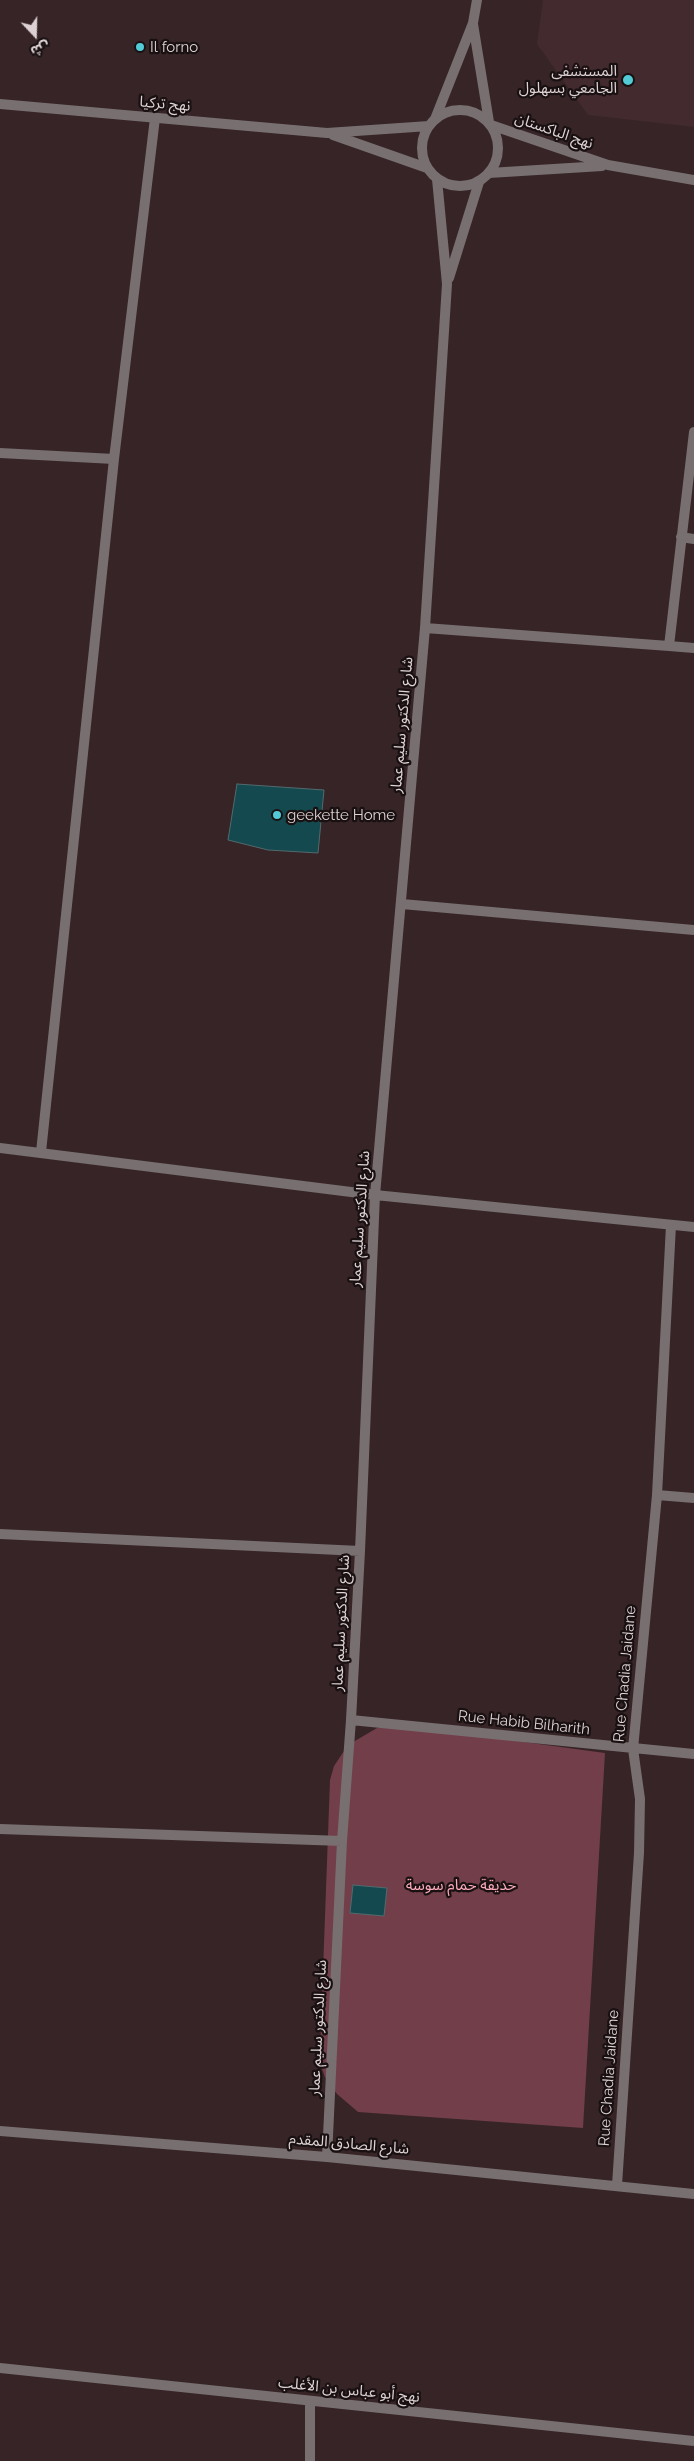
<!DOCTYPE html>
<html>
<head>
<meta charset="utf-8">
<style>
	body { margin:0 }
	#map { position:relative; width:694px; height:2461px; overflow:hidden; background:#362427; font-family:Raleway,"Noto Sans Arabic",sans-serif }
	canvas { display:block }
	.north { position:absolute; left:10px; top:10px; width:50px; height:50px; -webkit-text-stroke:4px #181011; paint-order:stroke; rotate:159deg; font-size:14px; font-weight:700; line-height:20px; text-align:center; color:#ded2d4 }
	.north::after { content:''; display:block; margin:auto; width:18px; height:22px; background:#ded2d4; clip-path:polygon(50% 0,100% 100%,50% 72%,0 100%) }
</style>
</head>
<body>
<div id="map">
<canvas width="694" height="2461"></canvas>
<div class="north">ش</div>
</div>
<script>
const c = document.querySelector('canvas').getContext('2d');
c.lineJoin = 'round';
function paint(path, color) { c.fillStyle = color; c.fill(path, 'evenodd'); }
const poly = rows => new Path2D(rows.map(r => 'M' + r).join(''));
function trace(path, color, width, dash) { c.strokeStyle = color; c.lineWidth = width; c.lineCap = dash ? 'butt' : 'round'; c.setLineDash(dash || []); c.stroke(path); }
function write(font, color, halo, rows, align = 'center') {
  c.font = font + ' Raleway,"Noto Sans Arabic",sans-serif'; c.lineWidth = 4.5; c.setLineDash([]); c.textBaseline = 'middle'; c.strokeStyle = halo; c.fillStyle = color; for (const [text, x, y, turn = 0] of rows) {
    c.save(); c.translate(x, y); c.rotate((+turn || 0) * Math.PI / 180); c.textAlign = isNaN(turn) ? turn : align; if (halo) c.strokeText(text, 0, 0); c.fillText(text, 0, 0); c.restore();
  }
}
paint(poly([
	[543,0,694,0,694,127,588,115,537,44]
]), '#432a2f');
paint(poly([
	[399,1725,605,1753,583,2128,358,2112,337,2094,325,2077,321,2066,320,2052,330,1780,334,1766,348,1745,377,1728]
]), '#713e49');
const building = poly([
	[237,784,324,790,318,853,268,850,228,840,237,784],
	[353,1885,387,1888,384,1916,350,1913,353,1885]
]);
paint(building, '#144a4f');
trace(building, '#536a6d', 1);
trace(poly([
	[473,24,489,122],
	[435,119,473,23,477,0],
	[449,278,479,182],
	[0,453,114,459],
	[681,537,694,539],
	[425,628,669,646,694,432],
	[669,646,694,648],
	[402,904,694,930],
	[0,1148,375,1195,694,1227],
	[41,1152,114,459,155,118],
	[657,1495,694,1498],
	[0,1534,360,1551],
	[351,1720,694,1754],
	[0,1829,342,1841],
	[327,2157,342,1841,351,1720,360,1551,375,1195,425,628,447,284,437,179],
	[617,2185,639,1853,640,1799,633,1749,657,1495,671,1225],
	[0,2368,694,2441],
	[310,2461,310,2401]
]), '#786f70', 10);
trace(poly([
	[0,104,327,133,429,126],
	'422 148a38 38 0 1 1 76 0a38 38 0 1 1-76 0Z',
	[491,125,608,165,694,180],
	[333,135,427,168],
	[489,173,602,166],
	[0,2131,327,2157,694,2194]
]), '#786f70', 10);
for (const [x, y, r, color] of [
	[140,47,5,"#52cbd7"],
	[628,80,6,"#52cbd7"],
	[277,815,5,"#52cbd7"]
]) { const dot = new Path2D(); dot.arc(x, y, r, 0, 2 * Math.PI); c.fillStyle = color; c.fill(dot); trace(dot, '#181011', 2); }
write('15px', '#ded2d4', '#181011', [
	["Il forno",150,47],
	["المستشفى",617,71,"right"],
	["الجامعي بسهلول",617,88,"right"],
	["geekette Home",287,815]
], 'left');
write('15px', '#ded2d4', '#181011', [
	["نهج تركيا",165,104,5],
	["نهج الباكستان",554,131,19],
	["شارع الدكتور سليم عمار",402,725,-85],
	["شارع الدكتور سليم عمار",360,1219,-86],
	["شارع الدكتور سليم عمار",341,1623,-87],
	["Rue Chadia Jaidane",625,1674,-85],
	["Rue Habib Bilharith",524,1723,6],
	["شارع الدكتور سليم عمار",318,2028,-87],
	["Rue Chadia Jaidane",609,2078,-86],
	["شارع الصادق المقدم",349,2144,5],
	["نهج أبو عباس بن الأغلب",349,2390,6]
]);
write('15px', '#fdabbb', '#181011', [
	["حديقة حمام سوسة",461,1885]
]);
</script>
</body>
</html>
